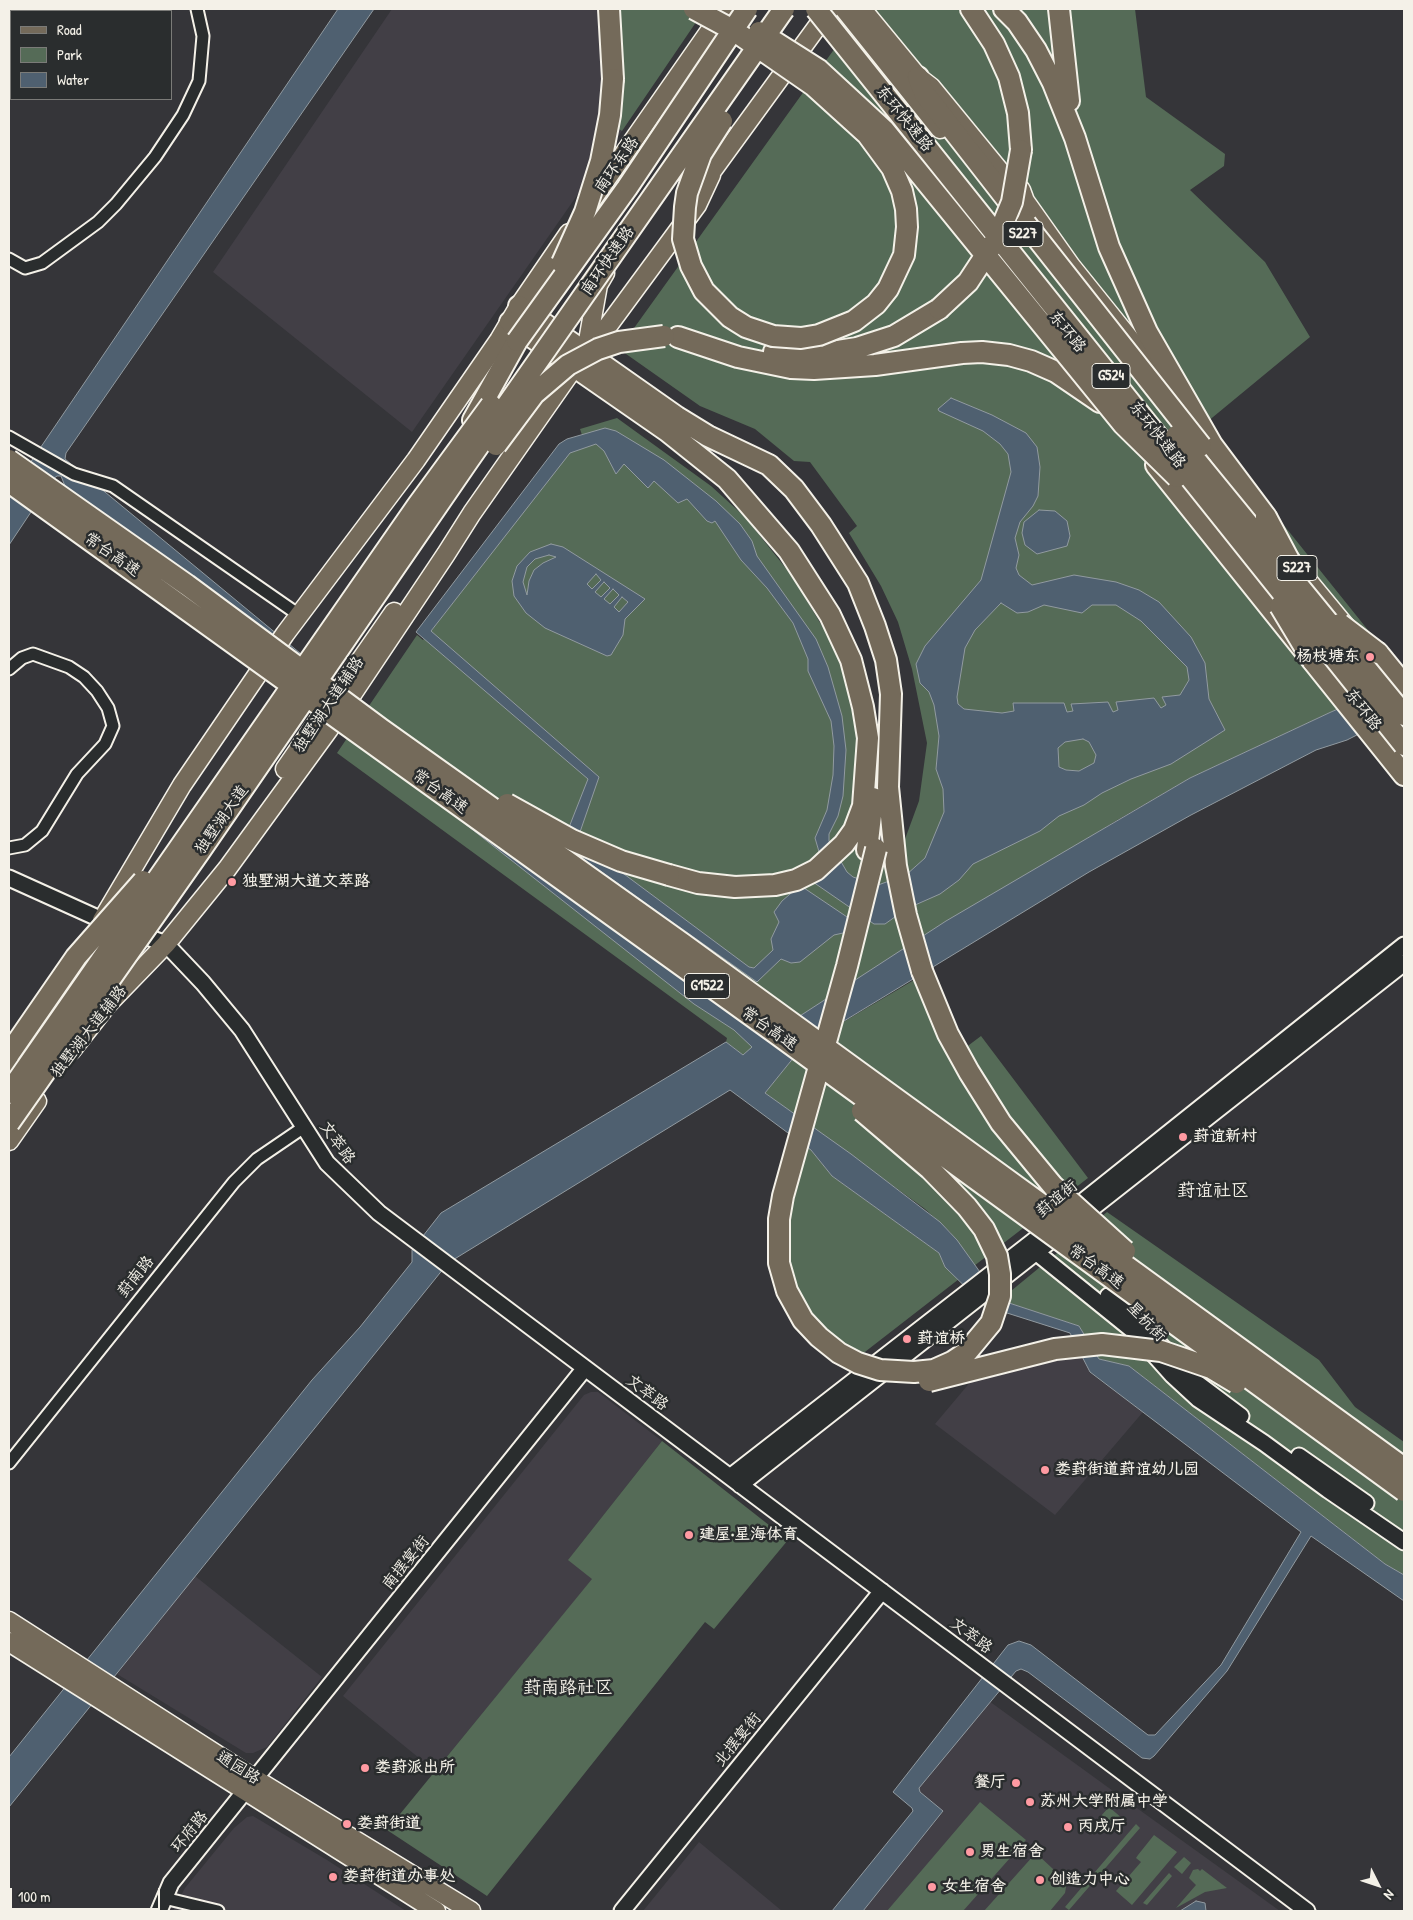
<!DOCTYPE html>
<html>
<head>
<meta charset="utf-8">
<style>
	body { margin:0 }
	#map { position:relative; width:1413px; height:1920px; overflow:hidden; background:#353539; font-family:"Patrick Hand",sans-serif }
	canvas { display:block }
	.frame { position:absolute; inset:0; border:10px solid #f4f1e8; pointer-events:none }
	.legend { position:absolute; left:10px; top:10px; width:162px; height:90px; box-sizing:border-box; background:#2a2d2e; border:1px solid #7b7b78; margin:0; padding:6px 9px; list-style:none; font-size:15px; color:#f4f1e8 }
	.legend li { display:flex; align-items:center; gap:10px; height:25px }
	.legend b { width:25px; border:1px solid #7b7b78 }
	.north { position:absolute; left:1353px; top:1860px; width:50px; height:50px; -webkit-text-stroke:4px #2a2d2e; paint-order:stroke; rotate:131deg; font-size:14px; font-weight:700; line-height:20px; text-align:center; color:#f4f1e8 }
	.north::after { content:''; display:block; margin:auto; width:18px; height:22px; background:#f4f1e8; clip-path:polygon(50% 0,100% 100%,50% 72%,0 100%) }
	.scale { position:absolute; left:10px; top:1888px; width:150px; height:22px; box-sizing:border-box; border:2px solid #f4f1e8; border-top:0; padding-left:6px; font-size:15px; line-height:18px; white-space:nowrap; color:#f4f1e8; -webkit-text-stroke:4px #2a2d2e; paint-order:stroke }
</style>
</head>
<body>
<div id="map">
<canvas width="1413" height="1920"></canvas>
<div class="frame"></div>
<ul class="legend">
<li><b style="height:6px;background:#746a5a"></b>Road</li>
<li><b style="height:14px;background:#556b57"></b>Park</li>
<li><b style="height:14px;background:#4f6070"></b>Water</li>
</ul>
<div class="north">N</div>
<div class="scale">100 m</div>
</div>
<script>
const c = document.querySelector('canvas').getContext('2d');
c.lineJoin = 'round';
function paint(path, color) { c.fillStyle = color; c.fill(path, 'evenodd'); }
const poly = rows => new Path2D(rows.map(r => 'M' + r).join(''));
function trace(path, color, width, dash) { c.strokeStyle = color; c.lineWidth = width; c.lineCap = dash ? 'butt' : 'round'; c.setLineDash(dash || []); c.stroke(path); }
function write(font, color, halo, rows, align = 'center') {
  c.font = font + ' "Patrick Hand","LXGW WenKai TC",sans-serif'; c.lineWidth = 5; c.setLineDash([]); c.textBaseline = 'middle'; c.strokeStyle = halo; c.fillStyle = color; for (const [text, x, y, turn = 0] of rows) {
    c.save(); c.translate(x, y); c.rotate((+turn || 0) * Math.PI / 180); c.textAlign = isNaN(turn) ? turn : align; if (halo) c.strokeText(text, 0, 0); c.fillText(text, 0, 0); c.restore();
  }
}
paint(poly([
	[392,9,601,9,606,35,603,119,622,131,412,432,213,272],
	[1080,1352,1090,1373,1143,1412,1055,1515,935,1424,972,1380],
	[591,1392,598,1392,662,1441,569,1559,593,1579,435,1771,343,1696,584,1395],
	[195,1576,322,1677,267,1747,253,1753,246,1753,117,1674],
	[989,1701,1109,1788,1280,1911,863,1911,943,1812,920,1792,919,1788],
	[253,1816,327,1860,406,1911,173,1911,185,1888,234,1828,247,1817],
	[699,1842,782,1911,643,1911]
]), '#423f46');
paint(poly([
	[601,9,705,9,622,131,603,119,606,84],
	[863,9,1135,9,1146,97,1225,154,1224,166,1190,190,1265,262,1310,337,1207,422,1242,473,1404,675,1404,680,1331,712,1190,778,1114,822,766,1038,743,1055,726,1042,727,1038,337,753,417,635,423,640,431,631,582,435,580,429,617,418,711,486,745,517,792,576,837,651,859,722,861,793,844,830,860,847,901,850,919,801,927,743,912,669,898,622,881,586,849,533,857,526,810,462,794,461,755,429,700,406,619,349],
	[914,980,961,1051,981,1036,1088,1178,974,1266,950,1232,925,1209,765,1093,803,1046],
	[805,1145,811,1150,832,1176,939,1253,945,1267,959,1279,861,1355,849,1350,819,1326,803,1301,791,1272,786,1246,790,1200],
	[1107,1212,1319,1360,1355,1407,1404,1442,1404,1575,1385,1564,1129,1366,1099,1359,1079,1326,1000,1300],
	[662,1441,788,1540,714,1629,705,1622,487,1896,387,1830,592,1579,568,1560],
	[980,1802,1026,1840,963,1911,887,1911],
	[1109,1807,1123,1819,1115,1829,1101,1816],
	[1136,1824,1140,1828,1069,1910,1065,1907],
	[1154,1835,1177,1852,1132,1905,1116,1891,1141,1862,1136,1858,1138,1855],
	[1034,1855,1038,1855,1067,1882,1065,1893,1050,1911,984,1911],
	[1184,1857,1191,1863,1182,1874,1174,1867],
	[1198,1869,1200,1871,1202,1869,1227,1888,1205,1892,1176,1908,1196,1885,1189,1878,1193,1870],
	[1169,1873,1172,1876,1147,1905,1143,1903]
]), '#556b57');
const water = poly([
	[338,9,374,9,66,453,65,459,766,1038,946,921,1190,778,1331,712,1404,680,1404,711,1347,740,1316,750,1191,815,1089,872,803,1046,765,1093,851,1154,940,1222,957,1240,1000,1300,1079,1326,1099,1359,1129,1366,1385,1564,1404,1575,1404,1601,1311,1536,1227,1671,1154,1756,1150,1759,1142,1758,1028,1672,1021,1669,1016,1671,919,1788,920,1792,943,1811,863,1911,832,1911,913,1811,912,1808,893,1792,1008,1645,1019,1641,1031,1645,1148,1735,1155,1735,1221,1665,1301,1532,1090,1372,1070,1333,985,1306,945,1267,939,1253,832,1176,811,1150,730,1090,448,1263,9,1807,9,1757,312,1380,360,1327,412,1262,412,1250,441,1213,726,1042,743,1055,752,1047,734,1030,694,1004,431,797,69,496,61,476,57,476,53,479,9,545,9,494,338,9],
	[951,398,992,415,1026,433,1037,447,1040,467,1038,496,1033,506,1020,522,1015,538,1019,555,1016,568,1019,575,1032,585,1074,575,1116,582,1139,590,1159,602,1191,637,1205,663,1209,699,1225,730,1171,764,1131,779,1102,793,1084,805,1059,816,1040,831,973,864,959,880,940,894,906,909,885,924,874,924,813,882,820,855,815,838,827,810,833,775,834,746,831,721,808,671,808,659,793,623,767,588,741,560,715,521,712,523,707,521,687,499,678,503,654,481,648,488,624,464,616,474,604,451,596,444,570,453,431,631,599,777,580,832,589,848,749,967,754,968,773,950,771,939,779,922,774,912,782,901,797,888,804,888,853,921,852,931,834,935,800,962,791,963,781,959,757,982,568,848,564,840,588,779,416,632,559,444,567,439,605,428,616,431,664,460,716,501,740,524,752,541,757,556,816,639,828,667,842,716,846,750,843,796,838,816,829,834,829,841,847,872,853,877,878,885,906,875,925,858,944,812,943,789,936,769,939,736,934,705,929,692,920,683,916,664,925,646,981,580,1011,472,1008,454,1000,444,983,431,939,411,938,409,951,398],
	[1001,603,1017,613,1028,612,1044,605,1082,613,1092,605,1116,605,1141,621,1187,667,1189,680,1180,695,1162,697,1166,705,1161,708,1154,698,1116,702,1118,710,1113,712,1108,702,1071,704,1073,711,1067,712,1064,703,1013,703,1014,711,1002,713,964,709,958,704,957,697,965,648,975,630,1001,603],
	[1083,739,1089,742,1096,755,1094,763,1079,771,1066,770,1059,767,1058,748,1065,742,1083,739],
	[1039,510,1055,511,1067,521,1070,536,1067,546,1037,554,1025,545,1022,533,1024,522,1039,510],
	[551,544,563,547,645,599,625,619,623,635,611,655,607,656,545,628,526,613,514,596,512,581,517,566,530,552,551,544],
	[549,555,556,557,543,563,534,570,529,581,527,595,523,582,527,567,535,559,549,555],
	[596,574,601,580,592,589,587,584,596,574],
	[604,582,610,588,601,597,595,592,604,582],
	[613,589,619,595,610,604,604,599,613,589],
	[622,597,628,602,619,612,614,607,622,597],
	[1196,1901,1205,1903,1206,1911,1180,1911,1196,1901]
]);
paint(water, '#4f6070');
trace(water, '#919aa0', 1);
const street = poly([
	[9,259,25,268,42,263,98,222,116,204,155,157,183,115,199,81,203,36,197,9],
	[9,437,74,474,113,486,299,615],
	[9,669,22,658,33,654,69,667,84,677,97,691,108,708,113,726,105,744,77,774,42,831,25,845,9,848],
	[9,1463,234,1182,257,1159,304,1127],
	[164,1898,218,1911]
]);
const secondary = poly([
	[9,878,102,920,166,944,203,983,242,1030,327,1163,379,1213,1307,1911],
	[1033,1245,1037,1253,1131,1329,1172,1375,1198,1399,1264,1443,1328,1490,1404,1542],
	[1108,1296,1138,1321,1193,1380,1241,1416],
	[1299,1456,1366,1503],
	[730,1477,1032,1242,1404,945],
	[740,1485,1404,963],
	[159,1911,171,1883,585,1368],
	[622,1911,882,1591]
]);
const primary = poly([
	[844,9,940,129],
	[862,9,918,77,931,87,1008,181,1021,190,1025,201,1071,266,1178,399],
	[704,182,830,9],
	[591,201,725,9],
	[586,352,598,285,605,273],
	[1285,553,1351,633],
	[285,769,394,612],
	[102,920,182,785,285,634,416,460,499,340,519,306,569,233],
	[71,1051,107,1005,166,944,227,869,329,729,446,554,472,513,575,366,602,334,697,205,711,175],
	[9,1070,28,1043],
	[9,1141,37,1101],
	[9,1621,255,1779,471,1911],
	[9,1642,436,1911]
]);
const highway = poly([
	[609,9,613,79],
	[971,9,994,44,1009,77,1018,113,1021,150],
	[1004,9,1017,22,1036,50,1053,83,1075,138,1109,247,1147,332,1212,445,1266,517],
	[1059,9,1069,101],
	[918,77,924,93,1026,224],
	[519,306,677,417,708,436,769,465,794,489,821,525,858,583,875,626,886,660,891,694,888,787,896,866,906,915,922,971],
	[510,322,667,431,727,479,789,551,830,615,851,660,863,707,868,738,863,806,854,830,844,844,816,870,796,880,775,885,735,887,698,883,669,875],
	[678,337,738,357,791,368,814,369,875,365,962,353,982,352,1009,355,1031,361,1056,372,1100,402],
	[774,352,819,354,857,348,894,336,939,309],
	[473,420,517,341],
	[1156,465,1404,775],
	[1378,653,1404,685],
	[867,850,873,798]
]);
trace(street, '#f4f1e8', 15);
trace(secondary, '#f4f1e8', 19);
trace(primary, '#f4f1e8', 21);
trace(highway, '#f4f1e8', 24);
trace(street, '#2a2d2e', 11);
trace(secondary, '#2a2d2e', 15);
trace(primary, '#746a5a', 18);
trace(highway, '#746a5a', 20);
const highwayBridge = poly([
	[694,9,733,30,814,86,867,134,892,168,902,191,906,209,907,227,904,255,888,289,876,304,854,321,819,335,801,338,773,336,746,327,730,317,704,291,691,266,683,239,685,207,687,193,701,154,722,121],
	[816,9,1404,745],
	[759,32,819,70,884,130,1123,424,1177,477],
	[1026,224,1201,446],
	[562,263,585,212,601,161,610,115,613,79],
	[939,309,968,282,997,238,1012,202,1021,150],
	[517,341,627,188,747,9],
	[1176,436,1404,715],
	[496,445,534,394,568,365,598,349,619,342,664,336],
	[9,460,187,585,381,729,683,944,1404,1468],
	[9,482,774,1032,1404,1491],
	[1266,517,1291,564],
	[1280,606,1313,661],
	[1340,624,1378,653],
	[507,804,572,840,621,861,669,875],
	[922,971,948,1034,969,1072,1001,1123,1053,1186,1125,1251],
	[9,1054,76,957,143,881],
	[9,1093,417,506,491,405],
	[862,1111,930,1169,967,1207,984,1229,997,1256,1000,1274,1000,1296,991,1323,967,1352,952,1362,934,1370,914,1372,880,1370,858,1363,839,1353,819,1337,803,1320,787,1291,779,1263,779,1219,783,1196,847,966,876,849],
	[9,1123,200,851,468,461,784,9],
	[929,1381,1055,1349,1102,1344,1161,1351,1211,1368,1236,1383]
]);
trace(highwayBridge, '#f4f1e8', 24, []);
trace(highwayBridge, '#746a5a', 20);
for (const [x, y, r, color] of [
	[1370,657,5,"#ff9aa2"],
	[232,882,5,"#ff9aa2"],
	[1183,1137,5,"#ff9aa2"],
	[907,1339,5,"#ff9aa2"],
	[1045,1470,5,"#ff9aa2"],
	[689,1535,5,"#ff9aa2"],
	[365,1768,5,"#ff9aa2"],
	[1016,1783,5,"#ff9aa2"],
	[1030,1802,5,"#ff9aa2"],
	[347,1824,5,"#ff9aa2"],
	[1068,1827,5,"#ff9aa2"],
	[970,1852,5,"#ff9aa2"],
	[333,1877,5,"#ff9aa2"],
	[1040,1880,5,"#ff9aa2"],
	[932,1887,5,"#ff9aa2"]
]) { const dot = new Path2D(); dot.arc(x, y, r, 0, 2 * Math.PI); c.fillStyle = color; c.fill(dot); trace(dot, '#2a2d2e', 2); }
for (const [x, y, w] of [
	[1023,234,40],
	[1111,376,38],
	[1297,568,40],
	[707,986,45]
]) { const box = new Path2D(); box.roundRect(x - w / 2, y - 12.5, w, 25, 4); c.fillStyle = '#2a2d2e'; c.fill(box); trace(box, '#f4f1e8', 1); }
write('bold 15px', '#f4f1e8', null, [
	["S227",1023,234],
	["G524",1111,376],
	["S227",1297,568],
	["G1522",707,986]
]);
write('16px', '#f4f1e8', '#2a2d2e', [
	["东环快速路",904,119,51],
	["南环东路",617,165,-55],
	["南环快速路",608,261,-55],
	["东环路",1067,332,51],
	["东环快速路",1157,435,52],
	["常台高速",112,555,35],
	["独墅湖大道辅路",329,705,-56],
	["东环路",1363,710,52],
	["常台高速",440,792,36],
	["独墅湖大道",222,820,-55],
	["常台高速",769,1029,35],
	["独墅湖大道辅路",89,1032,-52],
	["文萃路",337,1143,54],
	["葑谊街",1057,1199,-39],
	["常台高速",1096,1267,36],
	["葑南路",136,1277,-51],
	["星杭街",1146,1322,46],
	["文萃路",647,1393,37],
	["南摆宴街",406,1563,-51],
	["文萃路",971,1636,37],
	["北摆宴街",738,1740,-51],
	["通园路",238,1768,32],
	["环府路",190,1832,-51]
]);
write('bold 16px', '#f4f1e8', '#2a2d2e', [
	["杨枝塘东",1360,657,"right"],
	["独墅湖大道文萃路",242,882],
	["葑谊新村",1193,1137],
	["葑谊桥",917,1339],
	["娄葑街道葑谊幼儿园",1055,1470],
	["建屋·星海体育",699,1535],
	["娄葑派出所",375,1768],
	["餐厅",1006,1783,"right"],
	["苏州大学附属中学",1040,1802],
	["娄葑街道",357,1824],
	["丙戌厅",1078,1827],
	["男生宿舍",980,1852],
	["娄葑街道办事处",343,1877],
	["创造力中心",1050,1880],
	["女生宿舍",942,1887]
], 'left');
write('18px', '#f4f1e8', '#2a2d2e', [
	["葑谊社区",1213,1191],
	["葑南路社区",568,1688]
]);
</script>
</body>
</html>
